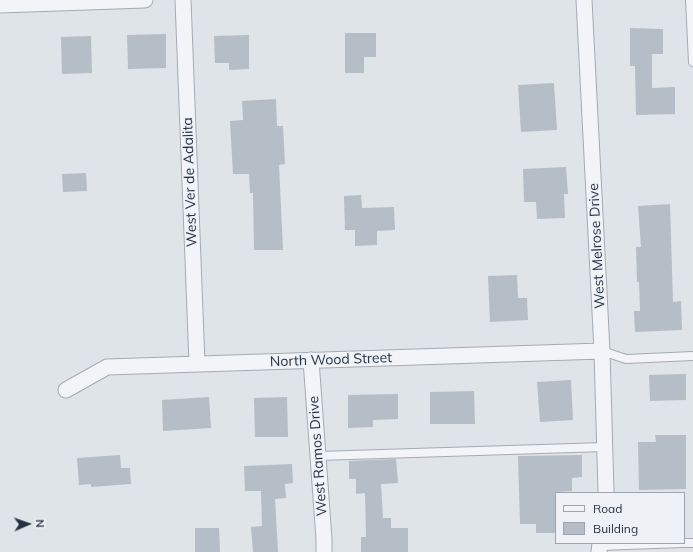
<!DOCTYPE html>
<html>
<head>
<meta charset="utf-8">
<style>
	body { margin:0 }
	#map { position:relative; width:693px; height:552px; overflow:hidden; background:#dfe4e9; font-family:Mulish,sans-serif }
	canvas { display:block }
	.legend { position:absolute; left:555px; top:492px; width:130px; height:52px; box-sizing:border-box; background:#eef2f7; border:1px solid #9ea5af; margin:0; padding:5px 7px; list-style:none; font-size:12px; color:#263242 }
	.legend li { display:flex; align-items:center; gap:8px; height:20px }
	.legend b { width:20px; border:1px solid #9ea5af }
	.north { position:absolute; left:8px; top:504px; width:40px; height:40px; -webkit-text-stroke:3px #eef2f7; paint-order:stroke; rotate:88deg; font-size:11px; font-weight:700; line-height:16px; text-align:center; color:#263242 }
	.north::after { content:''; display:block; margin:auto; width:14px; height:18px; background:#263242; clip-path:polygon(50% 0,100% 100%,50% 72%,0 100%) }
</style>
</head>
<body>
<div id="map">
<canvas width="693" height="552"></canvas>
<ul class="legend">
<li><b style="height:5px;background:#f2f4f7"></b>Road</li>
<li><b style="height:11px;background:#b5bdc7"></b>Building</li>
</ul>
<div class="north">N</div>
</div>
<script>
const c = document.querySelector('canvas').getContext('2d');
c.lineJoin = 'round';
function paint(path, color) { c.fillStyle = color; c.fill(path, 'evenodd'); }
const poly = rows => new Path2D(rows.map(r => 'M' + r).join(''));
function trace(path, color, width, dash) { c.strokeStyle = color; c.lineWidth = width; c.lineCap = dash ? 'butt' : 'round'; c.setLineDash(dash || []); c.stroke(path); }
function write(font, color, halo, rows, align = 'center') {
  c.font = font + ' Mulish,sans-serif'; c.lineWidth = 3; c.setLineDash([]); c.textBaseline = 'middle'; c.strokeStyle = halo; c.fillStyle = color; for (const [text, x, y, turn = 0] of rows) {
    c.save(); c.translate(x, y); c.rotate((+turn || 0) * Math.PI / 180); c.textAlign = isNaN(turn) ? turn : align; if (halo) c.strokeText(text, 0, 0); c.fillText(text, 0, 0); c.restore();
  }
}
paint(poly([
	[630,28,663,29,663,54,652,54,652,88,675,87,675,114,636,115,635,66,630,66],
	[345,33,376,33,376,57,364,57,364,73,345,73],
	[166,34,166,68,128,69,127,35],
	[249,35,249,69,229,70,229,63,215,63,214,36],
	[91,36,92,73,62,74,61,37],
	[554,83,557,130,521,132,518,85],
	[276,99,277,126,283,126,285,164,279,165,283,250,254,250,253,193,250,193,249,174,233,174,230,121,243,120,242,101],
	[566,167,568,194,564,194,565,218,537,219,536,202,524,202,523,169],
	[86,173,87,191,63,192,62,174],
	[361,195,362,208,394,207,395,230,377,231,377,245,355,246,355,230,345,230,344,196],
	[670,204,673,302,681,301,682,330,635,332,634,311,640,311,639,282,637,282,636,247,641,247,638,206],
	[517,275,518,298,527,298,528,320,490,322,488,276],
	[686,374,686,400,650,401,649,375],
	[571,380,573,420,540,422,537,382],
	[474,391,475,424,430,424,430,392],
	[398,394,398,419,373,420,373,427,348,428,348,395],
	[209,397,211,428,163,431,162,400],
	[287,397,288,437,255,437,254,398],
	[655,435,686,435,686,489,639,490,638,442,656,442],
	[120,455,121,468,130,468,131,484,91,487,91,484,79,485,77,458],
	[582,455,582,477,572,478,572,491,556,492,556,533,536,533,536,524,520,524,518,456],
	[396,459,398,483,381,484,383,518,391,518,391,528,408,528,408,552,361,552,361,537,366,537,365,493,356,494,356,479,349,479,349,461],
	[292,464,293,483,285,484,286,498,275,499,278,552,253,552,251,527,262,526,261,491,245,491,244,466],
	[195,528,219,528,220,552,195,552]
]), '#b5bdc7');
const lane = poly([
	[690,0,693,62],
	[602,351,626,359,693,356],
	[318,456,605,447],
	[684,543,693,543],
	[600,546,683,543]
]);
const street = poly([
	[183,0,197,364],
	[584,0,602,351,606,493],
	[0,5,145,0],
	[311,360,324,539,324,552],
	[66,390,107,367,602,351],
	[599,552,600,543]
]);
trace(lane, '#a4abb4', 10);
trace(street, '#a4abb4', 17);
trace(lane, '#f2f4f7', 8);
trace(street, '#f2f4f7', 15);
write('14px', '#263242', '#eef2f7', [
	["West Ver de Adalita",190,182,-92],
	["West Melrose Drive",597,246,-93],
	["North Wood Street",331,360,-2],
	["West Ramos Drive",318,456,-94]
]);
</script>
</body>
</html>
